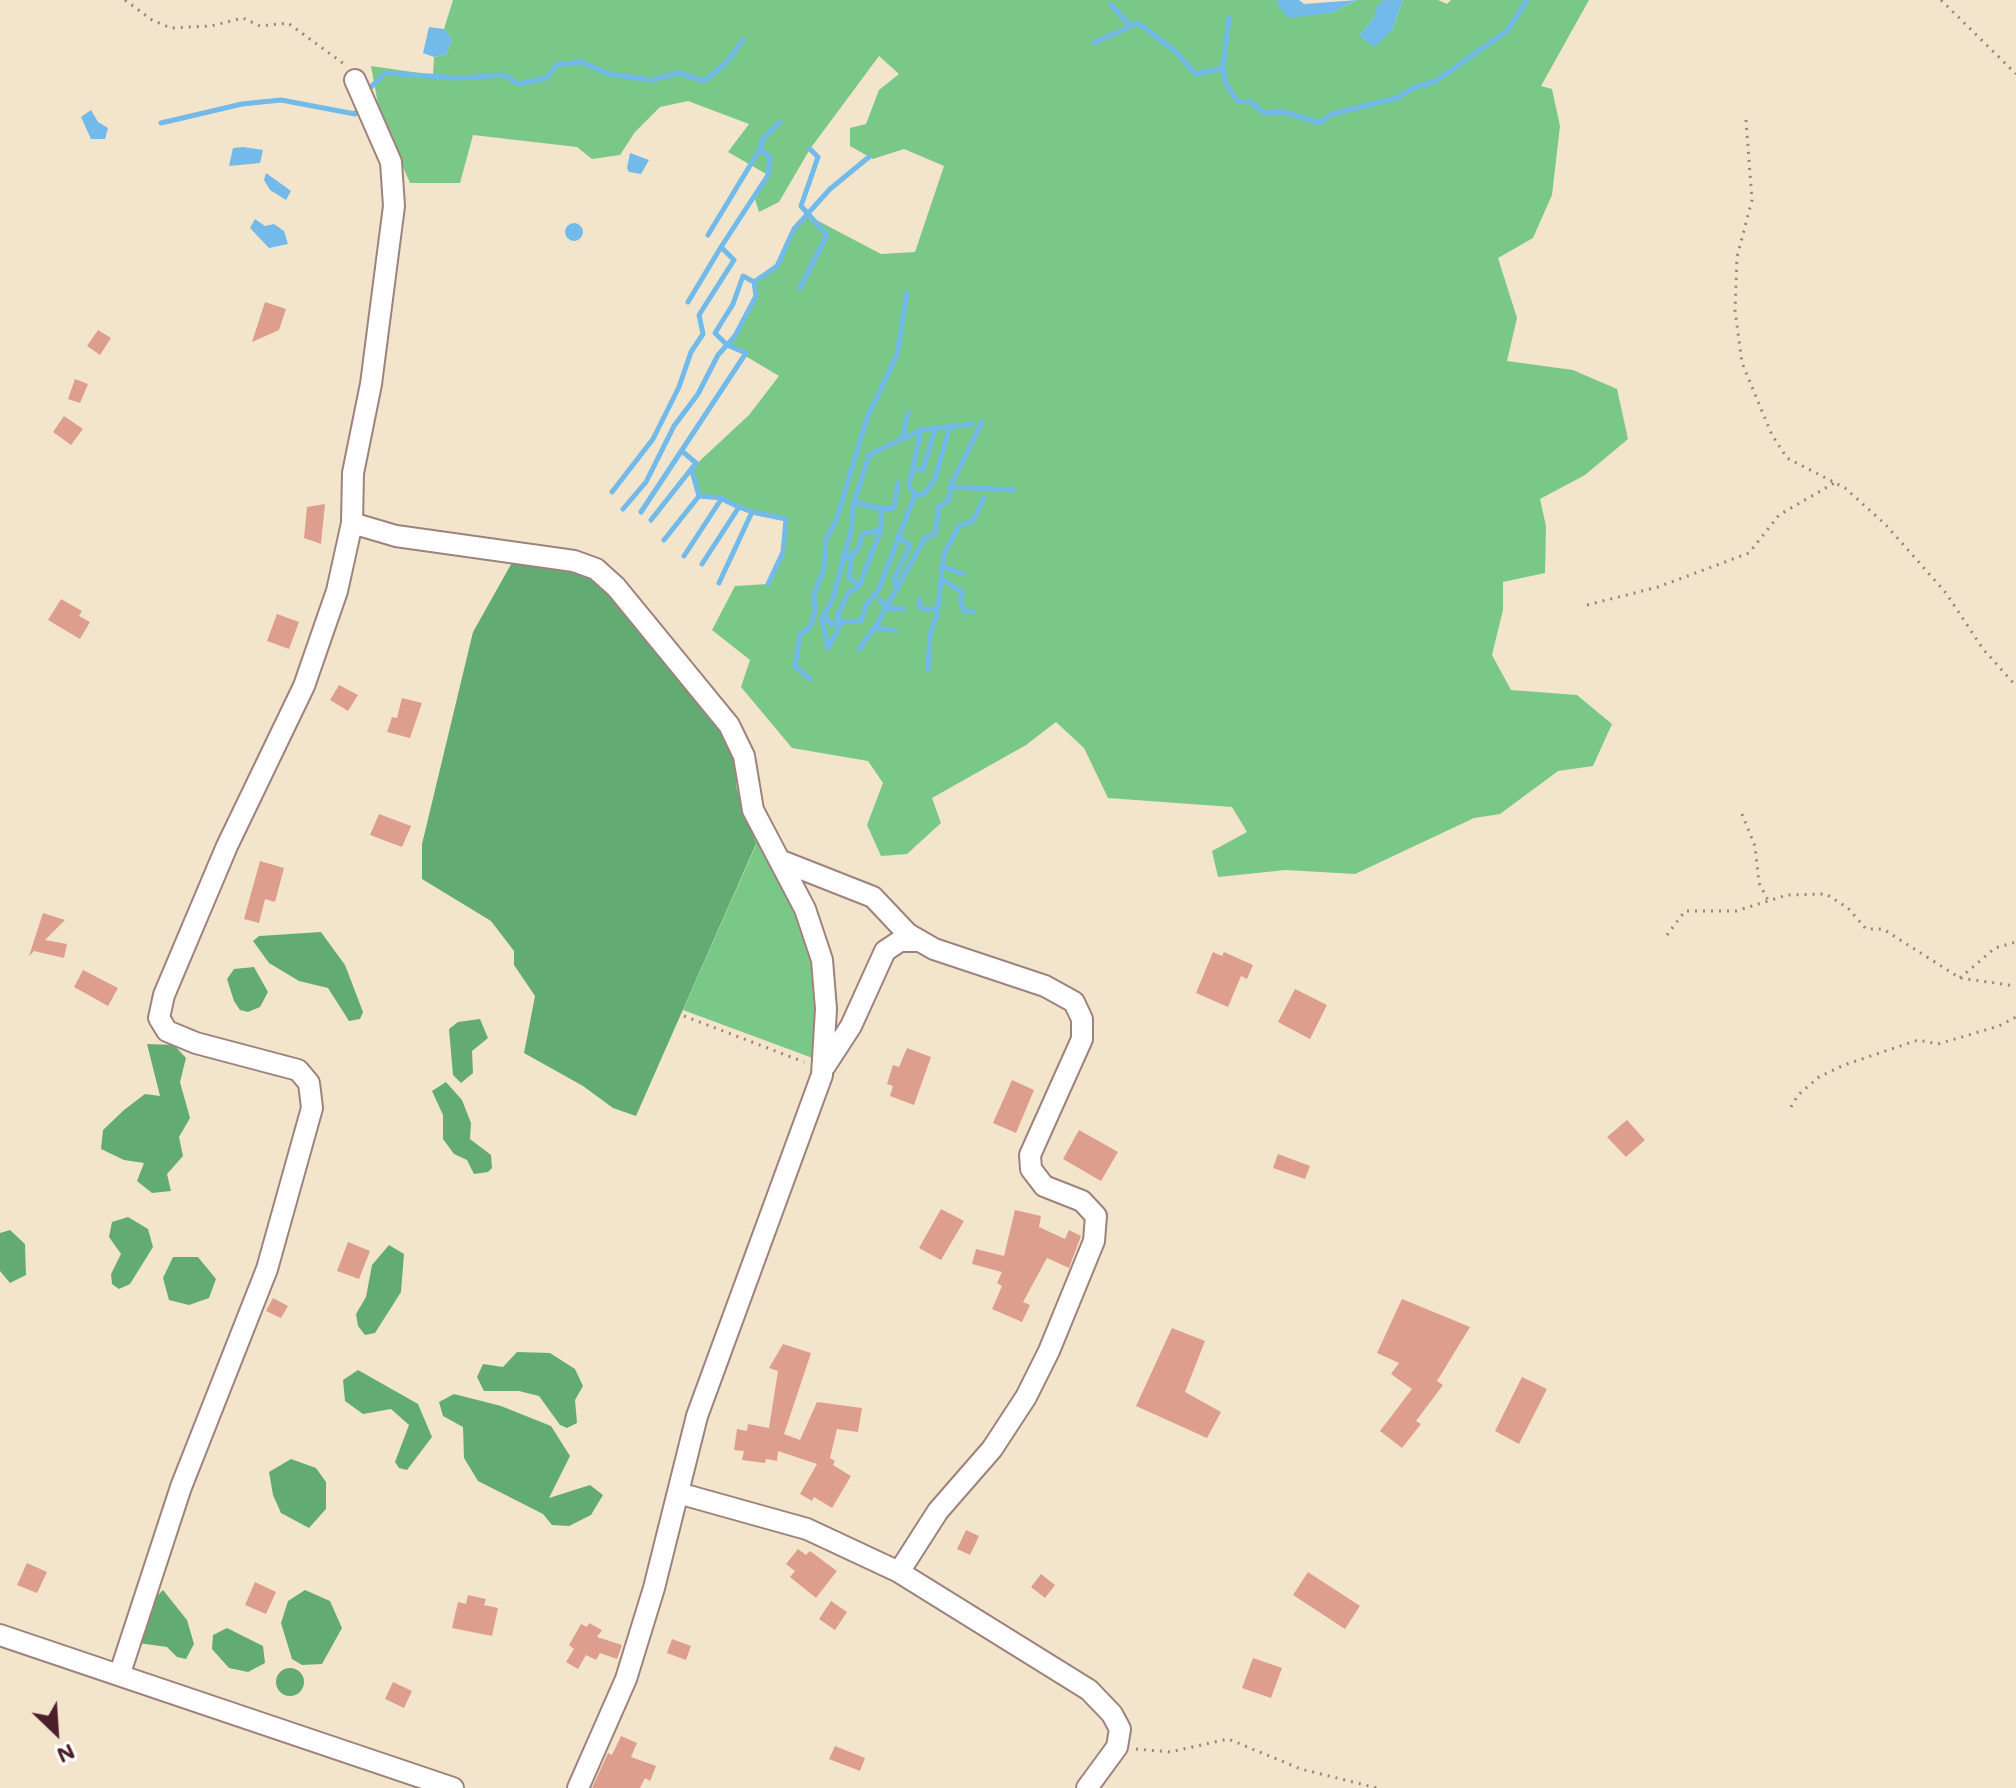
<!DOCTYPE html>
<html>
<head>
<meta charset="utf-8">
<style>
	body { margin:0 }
	#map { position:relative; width:2016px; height:1788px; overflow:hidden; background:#f3e5cc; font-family:Mali,sans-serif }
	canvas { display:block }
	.north { position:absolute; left:16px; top:1692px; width:80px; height:80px; -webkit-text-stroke:6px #fff; paint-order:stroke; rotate:155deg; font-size:22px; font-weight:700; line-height:32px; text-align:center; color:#4a1f2b }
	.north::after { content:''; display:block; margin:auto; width:28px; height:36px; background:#4a1f2b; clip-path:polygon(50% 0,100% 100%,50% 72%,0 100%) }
</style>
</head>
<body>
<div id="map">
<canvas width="2016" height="1788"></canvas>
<div class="north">N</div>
</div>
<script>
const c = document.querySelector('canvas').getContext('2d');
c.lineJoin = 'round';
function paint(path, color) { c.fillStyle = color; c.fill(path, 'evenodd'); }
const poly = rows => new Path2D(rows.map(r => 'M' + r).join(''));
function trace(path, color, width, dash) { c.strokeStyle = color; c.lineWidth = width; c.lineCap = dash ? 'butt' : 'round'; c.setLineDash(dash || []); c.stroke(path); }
paint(poly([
	[453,0,1278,0,1277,4,1331,13,1357,0,1385,0,1379,4,1373,19,1359,36,1392,30,1403,0,1438,0,1447,4,1451,0,1589,0,1541,86,1552,89,1560,126,1552,195,1533,238,1498,258,1517,318,1507,361,1573,370,1617,389,1628,439,1585,475,1540,499,1546,526,1545,573,1503,582,1503,610,1492,655,1511,690,1577,695,1612,724,1593,766,1558,771,1500,814,1474,818,1355,874,1286,870,1218,877,1212,851,1247,832,1232,807,1108,798,1084,748,1056,722,1026,745,932,798,941,823,907,854,881,856,867,825,883,783,868,761,792,748,741,687,750,660,712,630,735,586,768,584,783,552,786,519,752,512,722,498,699,496,691,469,749,415,779,376,727,345,756,296,754,282,777,266,794,229,807,215,881,254,915,252,944,166,904,149,873,159,850,146,850,128,866,124,879,90,899,74,879,56,810,149,779,202,759,212,755,199,768,175,728,152,749,124,688,101,660,107,635,132,620,155,592,159,577,147,473,135,460,183,410,183,380,115,371,66,433,75,434,57,447,54,452,39,444,29],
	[739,761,808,928,818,1060,683,1010,756,845,736,787]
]), '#79c888');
paint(poly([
	[514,559,594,575,706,710,739,761,736,787,756,844,636,1116,613,1108,583,1086,524,1053,535,996,514,965,514,951,491,921,422,879,422,844,473,632],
	[321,932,345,965,363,1012,360,1019,349,1021,328,988,299,981,269,963,253,941,259,936],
	[254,967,268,992,260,1007,248,1012,240,1010,234,1001,227,979,234,969],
	[480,1019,488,1038,472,1051,473,1073,461,1083,453,1075,449,1029,458,1022],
	[147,1044,174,1045,186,1058,180,1082,190,1118,179,1137,183,1156,167,1174,171,1191,152,1193,137,1181,144,1163,124,1160,101,1149,103,1130,124,1110,145,1094,160,1096],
	[446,1082,462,1100,471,1123,470,1139,491,1155,492,1168,488,1172,474,1174,467,1160,454,1154,443,1139,443,1115,432,1091],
	[128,1217,148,1229,153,1247,130,1284,119,1289,112,1284,111,1274,121,1254,109,1237,112,1222],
	[10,1230,25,1244,26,1275,10,1283,0,1271,0,1233],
	[389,1245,404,1254,401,1292,375,1333,365,1335,358,1326,356,1314,366,1297,372,1265],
	[173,1257,198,1257,216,1279,209,1298,189,1305,169,1300,163,1278],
	[517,1352,550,1353,575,1369,583,1386,575,1400,577,1423,567,1428,560,1425,539,1396,519,1391,484,1391,477,1377,483,1364,503,1367],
	[358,1370,418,1404,432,1437,407,1470,399,1468,395,1462,409,1425,391,1409,363,1414,345,1401,343,1380],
	[454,1394,501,1406,551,1426,570,1456,549,1498,590,1485,603,1495,591,1515,569,1526,552,1525,543,1514,478,1481,464,1458,463,1427,443,1416,439,1402],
	[291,1459,316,1468,326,1482,326,1509,309,1528,281,1513,273,1495,269,1472],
	[163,1590,187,1620,194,1644,186,1659,177,1657,167,1647,138,1643,138,1627,153,1611,155,1598],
	[305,1590,330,1601,342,1628,322,1664,302,1665,292,1659,281,1623,288,1601],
	[227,1628,263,1646,265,1663,248,1672,229,1668,212,1649,213,1635],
	'276 1682a14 14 0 1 1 28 0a14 14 0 1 1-28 0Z'
]), '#62ac74');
paint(poly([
	[1278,0,1299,0,1304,4,1357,0,1331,13,1288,18,1277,4],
	[1385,0,1403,0,1392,30,1375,47,1359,36,1373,19,1378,4],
	[429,27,444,29,452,39,447,54,434,57,423,53],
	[91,110,98,122,108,128,105,139,91,139,81,117],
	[243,147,263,150,260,163,229,166,233,148],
	[630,153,649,160,641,174,629,172,627,168],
	[266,173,291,191,286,200,270,190,264,180],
	[255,219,265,226,274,224,284,231,288,244,269,248,250,228],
	'565 232a9 9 0 1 1 18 0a9 9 0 1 1-18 0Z'
]), '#71bae9');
trace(poly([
	[1111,5,1131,26],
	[1229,18,1223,68,1226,84,1237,101,1251,102,1264,113,1285,112,1319,123,1332,114,1397,98,1413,88,1436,81,1508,30,1527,0],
	[1094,43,1138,23,1175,51,1196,74,1223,68],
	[368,90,385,73,458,78,504,75,519,84,546,78,557,65,581,62,609,74,652,80,678,73,704,81,726,63,743,40],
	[161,123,242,104,281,100,355,114,361,107],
	[708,235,760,149],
	[800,288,827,235,801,206,818,157,810,149],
	[688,302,721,247],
	[902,439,908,413],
	[913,469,923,470,935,429],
	[952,487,1014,490],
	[612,492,653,439,679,387,691,352,703,334,699,315,734,260,721,247,768,175,770,157,760,149,763,139,780,122],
	[915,495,924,494,935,479,949,429],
	[854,502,881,509],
	[623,509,646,482,674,426,698,394,718,355,735,336,756,296,754,282,777,266,794,229,830,189,869,157],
	[641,512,746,353,727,345,715,333,733,304,743,276,754,282],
	[752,512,786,519,783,552,768,584],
	[651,520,696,463,682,451],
	[664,540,699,496,692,471],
	[852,555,849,577,859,586],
	[684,556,722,498,699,496],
	[842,560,857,551,863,534,880,530],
	[702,564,739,507,722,499],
	[944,567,963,574],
	[942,579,963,593,960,599,964,611,974,612],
	[719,583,752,512,739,507],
	[897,589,894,579,910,545,898,536],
	[919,599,921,609,937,609],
	[880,600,887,608,903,609],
	[824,615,831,624,842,622,837,617,848,593,859,586,881,530,881,509,894,508,898,483],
	[875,628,895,630],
	[828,648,822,619,833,598,851,531,853,506,869,455,921,430,972,424],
	[828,648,842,622,861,621,866,605,878,591,915,495,909,485,921,431],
	[859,649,877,624,925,538,935,534,939,507,949,500,950,487,982,422],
	[928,670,930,634,937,615,944,554,959,526,973,521,984,498],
	[810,679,795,666,800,634,809,629,815,612,814,595,824,568,826,539,836,521,867,418,897,355,907,293]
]), '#71bae9', 5);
paint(poly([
	[265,302,286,309,279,330,252,342],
	[98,330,111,338,100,355,87,346],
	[75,379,88,384,80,403,68,399],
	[64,416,83,429,71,445,53,432],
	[325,504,321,544,304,538,307,507],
	[61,599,82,611,79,616,90,622,80,639,48,620],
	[277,614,299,622,289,649,267,641],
	[339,685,358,695,348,711,330,700],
	[402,698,422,703,410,738,387,732,392,717,397,718],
	[379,814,411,826,402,847,370,835],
	[260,861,284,868,275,902,265,899,259,923,244,919],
	[43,913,65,920,45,940,67,944,64,958,34,951,29,956],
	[1213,952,1222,956,1224,952,1253,965,1247,979,1241,976,1228,1007,1196,993],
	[83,970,118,988,108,1006,74,987],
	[1295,989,1327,1005,1310,1039,1278,1022],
	[907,1048,931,1057,914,1105,890,1096,893,1086,887,1084,893,1065,899,1067],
	[1012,1080,1034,1090,1016,1133,993,1123],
	[1627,1120,1645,1140,1626,1157,1607,1137],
	[1079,1130,1118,1152,1101,1181,1063,1159],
	[1278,1154,1310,1166,1305,1179,1273,1168],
	[941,1209,964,1221,941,1260,919,1248],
	[1015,1210,1041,1216,1039,1227,1065,1239,1069,1230,1081,1236,1069,1268,1047,1258,1023,1302,1030,1305,1022,1322,992,1309,1002,1286,997,1283,1002,1272,972,1264,976,1249,1004,1256],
	[348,1242,370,1251,359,1279,337,1271],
	[273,1298,288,1306,281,1318,266,1311],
	[1402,1299,1470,1327,1437,1381,1443,1385,1416,1421,1421,1424,1402,1448,1380,1431,1412,1389,1391,1374,1399,1363,1377,1353],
	[1172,1328,1205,1341,1185,1392,1221,1412,1207,1438,1136,1406],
	[783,1344,811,1353,784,1434,800,1440,817,1402,862,1408,858,1432,837,1429,830,1458,835,1461,833,1465,851,1476,832,1508,814,1497,812,1501,800,1494,817,1464,778,1451,777,1461,766,1459,765,1463,742,1460,744,1451,734,1450,737,1429,747,1431,748,1424,769,1428,778,1371,769,1368],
	[1522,1377,1547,1389,1519,1444,1495,1431],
	[966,1530,979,1536,970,1555,957,1549],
	[798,1549,806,1555,810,1551,837,1571,816,1598,790,1577,795,1571,786,1564],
	[27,1563,47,1572,37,1593,17,1585],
	[1308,1572,1360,1606,1345,1629,1293,1595],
	[1041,1574,1055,1585,1045,1598,1031,1587],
	[255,1582,276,1592,266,1614,245,1605],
	[468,1595,486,1599,484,1605,498,1608,492,1636,452,1628,458,1602,466,1604],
	[831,1601,847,1612,835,1630,819,1619],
	[589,1623,602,1630,597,1637,622,1645,617,1659,600,1653,596,1660,586,1655,578,1669,566,1662,574,1649,569,1645,581,1624,587,1627],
	[672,1639,691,1646,686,1660,667,1653],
	[1253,1658,1282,1668,1271,1698,1242,1688],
	[393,1682,412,1691,404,1708,385,1699],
	[621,1736,637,1743,631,1757,656,1766,650,1781,645,1778,640,1788,592,1788,608,1753,612,1755],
	[835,1746,865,1758,860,1771,829,1759]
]), '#de9e8e');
const minor = poly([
	[352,523,396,536,574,561,596,569,616,587,729,725,744,756,753,810,805,909,822,960,826,1009,822,1075,697,1416,654,1588,626,1679,578,1788],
	[779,860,873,897,908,934,934,949,1045,986,1074,1002,1082,1019,1082,1039,1030,1155,1031,1169,1044,1186,1082,1201,1096,1216,1094,1241,1049,1351,1026,1397,992,1449,938,1511,899,1572],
	[825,1066,851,1026,885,951,900,941,920,941],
	[678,1493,807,1529,899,1572,1089,1690,1112,1714,1120,1729,1117,1747,1087,1788],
	[0,1635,453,1788],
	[120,1673,181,1487,267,1269,312,1108,309,1083,298,1070,196,1043,167,1031,159,1018,164,995,227,846,304,686,337,591,352,523,353,473,371,384,394,206,391,162,355,80]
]);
trace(minor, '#9e827c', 24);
trace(poly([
	[125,0,152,20,171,28,211,26,243,18,260,26,288,23,344,64],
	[1941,0,2016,74],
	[1746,120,1752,200,1737,257,1735,310,1742,363,1772,435,1787,458,1845,488,1885,524,1946,593,1983,649,2016,686],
	[1587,605,1658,587,1749,553,1779,515,1836,482],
	[1742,814,1755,846,1759,883,1769,902],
	[1667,935,1685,911,1736,911,1787,895,1826,894,1848,908,1866,929,1883,929,1960,978,2016,986],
	[1960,978,1995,948,2016,942],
	[684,1016,804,1062],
	[1791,1107,1798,1095,1819,1077,1844,1065,1918,1040,1938,1044,1999,1026,2016,1017],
	[1136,1749,1170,1752,1228,1739,1301,1769,1377,1788]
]), '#9e827c', 3, [2, 6]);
trace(minor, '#fff', 20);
</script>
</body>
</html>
